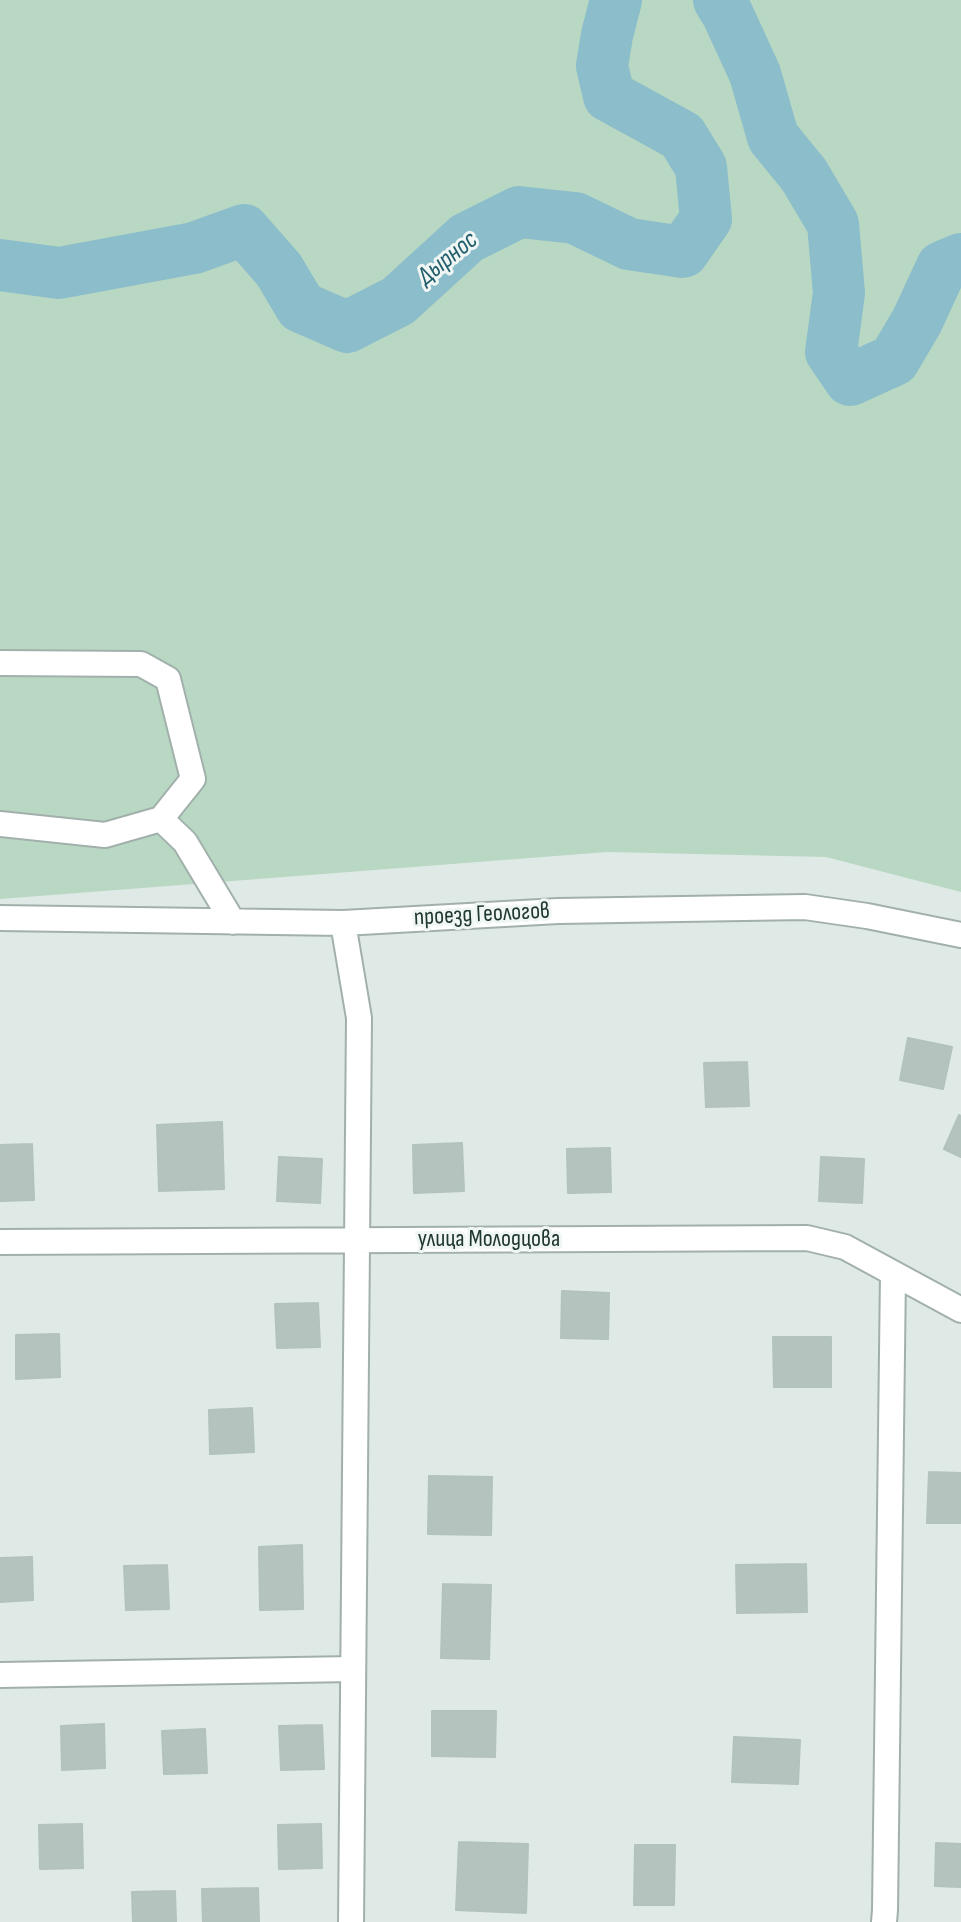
<!DOCTYPE html>
<html>
<head>
<meta charset="utf-8">
<style>
	body { margin:0 }
	canvas { display:block; background:#dfe9e5 }
</style>
</head>
<body>
<canvas width="961" height="1922"></canvas>
<script>
const c = document.querySelector('canvas').getContext('2d');
c.lineJoin = 'round';
function paint(path, color) { c.fillStyle = color; c.fill(path, 'evenodd'); }
const poly = rows => new Path2D(rows.map(r => 'M' + r).join(''));
function trace(path, color, width, dash) { c.strokeStyle = color; c.lineWidth = width; c.lineCap = dash ? 'butt' : 'round'; c.setLineDash(dash || []); c.stroke(path); }
function write(font, color, halo, rows, align = 'center') {
  c.font = font + ' "Sofia Sans Condensed",sans-serif'; c.lineWidth = 6; c.setLineDash([]); c.textBaseline = 'middle'; c.strokeStyle = halo; c.fillStyle = color; for (const [text, x, y, turn = 0] of rows) {
    c.save(); c.translate(x, y); c.rotate((+turn || 0) * Math.PI / 180); c.textAlign = isNaN(turn) ? turn : align; if (halo) c.strokeText(text, 0, 0); c.fillText(text, 0, 0); c.restore();
  }
}
paint(poly([
	[0,0,961,0,961,892,826,857,607,852,0,899]
]), '#b9d8c3');
trace(poly([
	[719,0,727,13,755,74,773,137,804,175,833,224,839,293,831,352,850,380,894,360,917,321,942,267,961,259],
	[0,265,59,273,194,248,244,230,279,270,301,307,347,327,398,301,467,238,519,212,575,218,629,244,683,252,706,219,701,167,682,136,609,96,602,66,607,35,616,0]
]), '#8bbdca', 52);
const building = poly([
	[908,1038,952,1047,943,1089,900,1080,908,1038],
	[747,1062,749,1106,706,1107,704,1063,747,1062],
	[959,1115,961,1116,961,1157,944,1149,959,1115],
	[222,1122,224,1189,159,1191,157,1125,222,1122],
	[462,1143,464,1191,414,1193,413,1145,462,1143],
	[32,1144,34,1200,0,1201,0,1145,32,1144],
	[610,1148,611,1192,568,1193,567,1149,610,1148],
	[279,1157,322,1159,320,1203,277,1201,279,1157],
	[821,1157,864,1159,862,1203,819,1201,821,1157],
	[562,1291,609,1293,608,1339,561,1338,562,1291],
	[318,1303,320,1347,277,1348,275,1304,318,1303],
	[59,1334,60,1377,16,1379,16,1335,59,1334],
	[773,1337,831,1337,831,1387,774,1387,773,1337],
	[252,1408,254,1452,210,1454,209,1410,252,1408],
	[929,1472,961,1473,961,1523,927,1523,929,1472],
	[429,1476,492,1477,491,1535,428,1534,429,1476],
	[302,1545,303,1609,260,1610,259,1547,302,1545],
	[32,1557,33,1600,0,1602,0,1558,32,1557],
	[806,1564,807,1612,737,1613,736,1565,806,1564],
	[167,1565,169,1609,126,1610,124,1566,167,1565],
	[443,1584,491,1585,489,1659,441,1658,443,1584],
	[432,1711,496,1711,495,1757,432,1756,432,1711],
	[104,1724,105,1768,62,1770,61,1726,104,1724],
	[322,1725,324,1769,281,1770,279,1726,322,1725],
	[205,1729,207,1773,164,1774,162,1731,205,1729],
	[734,1737,800,1740,798,1784,732,1782,734,1737],
	[82,1824,83,1868,40,1869,39,1825,82,1824],
	[321,1824,322,1868,279,1869,278,1825,321,1824],
	[459,1842,528,1844,526,1913,456,1910,459,1842],
	[936,1843,961,1844,961,1887,935,1886,936,1843],
	[635,1845,675,1845,674,1905,634,1905,635,1845],
	[258,1888,259,1922,203,1922,202,1889,258,1888],
	[175,1891,176,1922,133,1922,132,1892,175,1891]
]);
paint(building, '#b4c3be');
trace(building, '#b2c2bc', 2);
const minor = poly([
	[0,663,141,664,168,679,193,779,161,819,105,835,0,824],
	[161,819,185,842,233,922],
	[0,918,343,923,558,911,805,907,867,916,961,935],
	[343,923,359,1018,351,1922],
	[0,1242,807,1238,845,1247,961,1310],
	[0,1675,353,1669],
	[884,1922,885,1910,893,1273]
]);
trace(minor, '#a2b0ac', 28);
trace(minor, '#fff', 24);
write('24px', '#213732', '#eff6f3', [
	["проезд Геологов",482,915,-3],
	["улица Молодцова",489,1240]
]);
write('italic 26px', '#215d6d', '#eff6f3', [
	["Дырнос",448,259,-39]
]);
</script>
</body>
</html>
